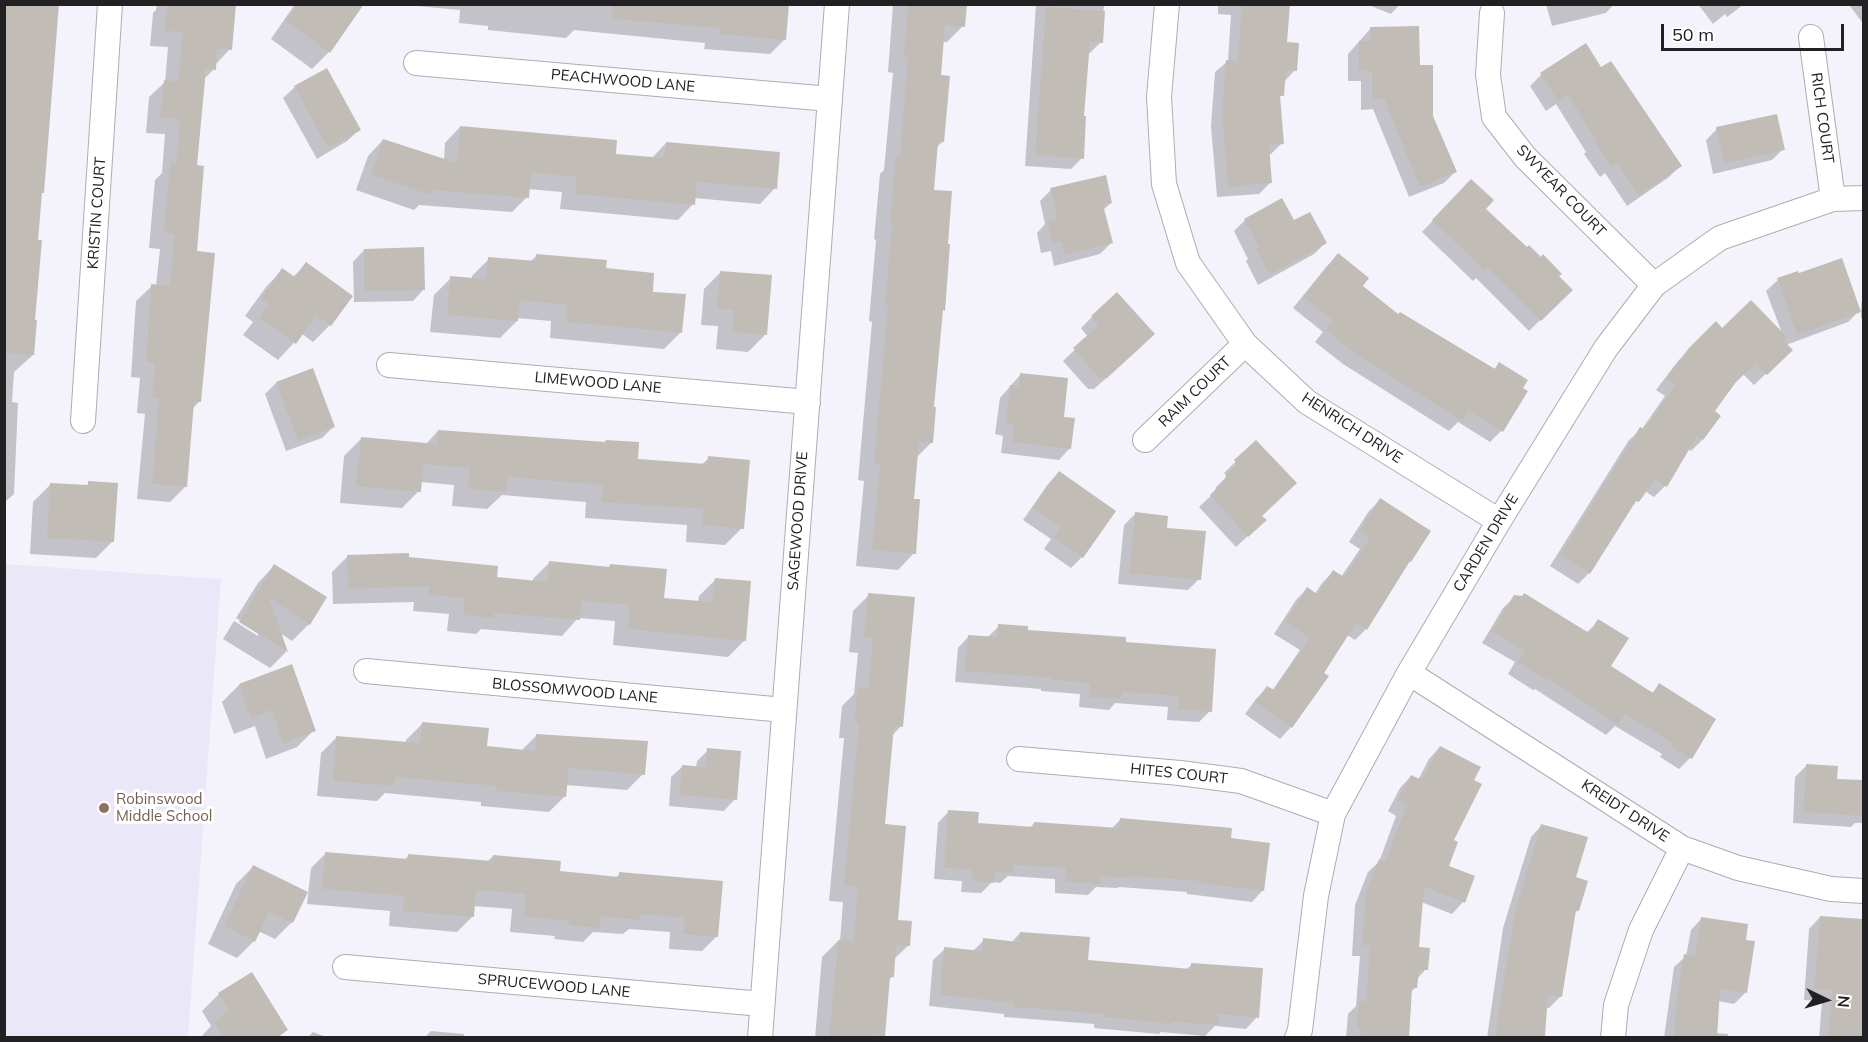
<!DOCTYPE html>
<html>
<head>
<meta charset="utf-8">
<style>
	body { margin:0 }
	#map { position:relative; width:1868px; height:1042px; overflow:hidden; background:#f4f3fc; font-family:Mulish,sans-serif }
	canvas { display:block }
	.frame { position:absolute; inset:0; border:6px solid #212023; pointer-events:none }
	.north { position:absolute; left:1796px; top:970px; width:60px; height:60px; -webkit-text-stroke:4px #fff; paint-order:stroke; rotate:95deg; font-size:16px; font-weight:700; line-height:24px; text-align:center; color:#212023 }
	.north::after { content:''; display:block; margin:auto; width:21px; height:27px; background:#212023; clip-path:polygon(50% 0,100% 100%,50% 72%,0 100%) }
	.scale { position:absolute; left:1661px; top:24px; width:183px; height:27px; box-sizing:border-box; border:3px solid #212023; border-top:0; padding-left:8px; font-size:18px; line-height:21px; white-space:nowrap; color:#212023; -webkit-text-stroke:4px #fff; paint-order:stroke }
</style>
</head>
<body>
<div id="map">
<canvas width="1868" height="1042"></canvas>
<div class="frame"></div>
<div class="north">N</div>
<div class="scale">50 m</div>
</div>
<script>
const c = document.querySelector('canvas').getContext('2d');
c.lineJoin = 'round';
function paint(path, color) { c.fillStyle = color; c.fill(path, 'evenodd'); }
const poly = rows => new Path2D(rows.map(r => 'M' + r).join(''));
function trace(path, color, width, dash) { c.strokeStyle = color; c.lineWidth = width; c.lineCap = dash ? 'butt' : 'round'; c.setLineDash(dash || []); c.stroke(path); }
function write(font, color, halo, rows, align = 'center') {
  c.font = font + ' Mulish,sans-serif'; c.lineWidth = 6; c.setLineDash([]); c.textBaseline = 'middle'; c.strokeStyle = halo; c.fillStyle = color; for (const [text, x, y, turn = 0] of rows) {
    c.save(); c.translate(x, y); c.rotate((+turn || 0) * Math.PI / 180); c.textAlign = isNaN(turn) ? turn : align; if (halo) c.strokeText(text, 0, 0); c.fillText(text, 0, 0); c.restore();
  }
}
paint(poly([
	[5,564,221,579,188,1037,5,1037]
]), '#eae8f8');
paint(poly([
	[4,4,43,192,41,194,37,241,33,355,14,372,12,402,18,403,14,494,4,503],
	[157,4,234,4,230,49,215,65,214,69,203,80,195,167,199,402,192,409,185,487,170,502,137,499,145,414,137,413,140,378,131,377,136,301,152,286,156,286,160,249,149,248,155,180,162,173,165,134,146,133,149,97,165,82,168,47,150,46,153,13,156,10],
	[295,4,363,4,329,52,312,69,271,39],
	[395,4,788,4,785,39,770,54,704,49,705,43,574,30,566,38,488,30,488,26,459,23,460,10],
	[893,4,965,4,963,26,947,42,942,42,939,77,943,141,936,148,932,191,943,310,941,312,933,408,932,442,916,458,912,500,914,553,898,570,856,566,864,481,858,480,872,322,869,321,876,240,874,239,880,174,884,170,893,73,888,72],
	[1036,4,1104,4,1101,42,1090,53,1087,53,1082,117,1082,158,1071,169,1025,166],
	[1218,4,1289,4,1286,43,1295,70,1284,82,1282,95,1279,98,1282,143,1271,154,1268,154,1270,183,1259,194,1217,197,1211,126,1215,72,1228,61,1231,15,1218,14],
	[1366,4,1400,4,1391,14],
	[1546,4,1614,4,1606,13,1552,26],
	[1698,4,1744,4,1727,17,1725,14,1713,24],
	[1852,4,1864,4,1864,25,1850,6],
	[1371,28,1418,67,1432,116,1455,172,1444,183,1409,197,1373,109,1361,110,1361,81,1348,81,1348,54],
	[1586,45,1601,69,1680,166,1669,177,1627,206,1605,173,1600,177,1584,154,1586,152,1556,104,1546,111,1530,86,1541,75],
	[295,87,359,130,347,141,317,159,283,98],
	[460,127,614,155,651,159,666,143,775,188,760,204,694,198,693,204,678,220,560,209,562,192,528,189,527,197,512,212,419,205,414,210,356,190,368,156,383,140,444,160,445,143],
	[1717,129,1783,149,1772,160,1713,174,1706,140],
	[1051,190,1111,203,1103,210,1111,243,1100,254,1054,266,1051,251,1041,253,1037,233,1045,224,1040,201],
	[1460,192,1484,209,1571,290,1529,331,1476,278,1473,281,1422,232],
	[1245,220,1294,222,1325,243,1314,254,1258,285,1246,261,1248,259,1234,231],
	[364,250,424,289,413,301,354,302,353,262],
	[537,255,651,293,681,332,664,349,550,338,551,321,517,318,517,321,500,338,430,332,434,295,451,278,472,279,472,276,489,259,530,262],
	[1338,255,1361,286,1398,316,1493,370,1500,364,1501,431,1490,442,1458,422,1449,431,1343,364,1315,342,1323,332,1293,308,1327,266],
	[306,264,330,325,313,342,302,334,278,360,243,335,253,322,245,316,266,287,282,270,293,277],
	[721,272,765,335,748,352,716,349,718,326,701,325,704,289],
	[1797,273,1859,311,1848,322,1786,345,1791,350,1754,385,1743,374,1735,382,1713,412,1719,416,1702,440,1691,451,1688,449,1665,486,1654,497,1645,491,1627,512,1589,573,1578,584,1550,566,1629,440,1642,429,1665,396,1656,390,1678,361,1716,323,1722,330,1782,333,1766,291,1778,280],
	[1864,279,1864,317,1861,318,1861,309],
	[1092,317,1142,346,1094,389,1088,389,1063,361,1088,337,1081,328],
	[1021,374,1062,418,1070,448,1059,460,1001,453,1003,436,995,434,1000,398],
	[276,383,333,427,322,438,286,451,265,394],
	[438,431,636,460,701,465,709,458,742,528,725,545,686,542,687,525,585,518,586,502,502,495,487,509,452,506,454,485,420,482,419,491,402,508,340,503,344,456,361,439,425,445],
	[1256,442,1260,516,1265,520,1236,547,1199,507,1217,490,1215,488,1227,476,1224,473],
	[1059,472,1082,557,1071,568,1044,549,1051,539,1023,520,1048,484],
	[89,483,113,541,96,558,30,554,33,502,50,485,85,487],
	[1380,500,1366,629,1355,640,1347,635,1291,727,1280,739,1245,714,1256,699,1267,688,1272,691,1300,650,1274,634,1296,600,1307,589,1315,594,1322,583,1333,572,1341,577,1360,549,1349,542,1369,511],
	[1135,514,1165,529,1199,579,1188,590,1118,584,1124,525],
	[348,556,408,559,496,579,533,582,533,579,549,563,608,568,610,565,662,599,698,602,699,596,715,580,744,641,728,657,613,645,615,621,578,618,562,636,481,629,476,634,447,631,449,614,413,611,414,602,333,604,332,572],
	[274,566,309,624,292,641,280,633,286,652,270,668,223,639,234,621,258,636,258,632,236,618,258,583],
	[869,595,901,726,892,736,884,826,896,921,909,945,893,960,892,977,888,981,883,1035,881,1038,815,1038,822,957,838,941,840,941,843,902,829,901,844,738,839,738,842,706,854,694,858,653,849,652,853,611],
	[1515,597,1587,632,1599,621,1609,667,1651,694,1660,685,1690,758,1679,769,1660,757,1662,754,1615,726,1606,735,1535,689,1533,690,1508,674,1515,662,1482,643,1503,608],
	[999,626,1026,631,1124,644,1210,711,1199,722,1167,720,1168,707,1115,703,1109,710,1079,707,1080,694,1041,691,1041,689,955,682,958,648,969,636,987,638],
	[239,685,314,730,297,747,266,759,255,726,234,734,222,702],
	[422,724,486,748,521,751,537,735,643,774,627,790,566,785,565,796,549,812,481,806,481,802,385,793,377,801,317,796,321,753,337,737,406,743,406,740],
	[1440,747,1472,780,1452,841,1447,867,1473,877,1463,902,1452,914,1421,902,1418,949,1426,969,1416,980,1416,987,1411,992,1408,1038,1346,1038,1348,1014,1356,1006,1360,956,1352,956,1355,905,1368,872,1379,862,1396,816,1388,811,1400,788,1411,776,1418,780,1429,759],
	[708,750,735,799,724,811,669,806,671,777,683,766,696,767,697,761],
	[1807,765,1836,780,1864,782,1864,823,1855,823,1851,827,1793,823,1795,777],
	[949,811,976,824,1030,828,1034,823,1111,829,1120,820,1229,839,1263,890,1252,902,1187,894,1187,892,1119,887,1117,888,1096,887,1088,895,1055,893,1055,879,1008,876,1000,883,992,882,981,893,961,892,962,881,934,879,938,823],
	[1542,825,1574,878,1578,910,1574,914,1560,997,1549,1008,1546,1008,1544,1038,1487,1038,1503,928,1531,837],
	[326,853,404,860,409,855,487,862,493,856,558,873,615,878,620,874,717,936,702,951,669,949,670,932,629,929,623,934,593,932,583,942,554,939,555,936,510,932,512,909,473,906,472,917,457,932,389,926,390,911,307,904,311,868],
	[253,867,292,922,275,939,258,931,254,941,237,958,208,944,236,884],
	[1820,917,1864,921,1864,1038,1819,1038,1822,1001,1804,1000,1809,929],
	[1702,918,1745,993,1734,1004,1718,1001,1715,1033,1728,1034,1728,1038,1664,1038,1674,967,1686,956,1691,930],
	[1020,933,1087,961,1186,970,1192,964,1257,1017,1246,1029,1215,1026,1205,1036,1161,1032,1159,1034,1094,1028,1094,1024,1004,1017,1004,1014,929,1006,933,960,945,949,972,952,984,940,1011,943],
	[219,994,286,1030,278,1038,200,1038,211,1026,202,1011],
	[431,1031,464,1034,464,1038,424,1038],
	[313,1032,329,1038,307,1038]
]), '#0003');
paint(poly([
	[4,4,59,4,44,193,42,193,38,240,42,240,35,320,37,320,34,355,4,353],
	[167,4,236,4,232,50,217,49,216,70,206,69,197,165,204,166,197,251,215,253,201,402,194,402,187,487,152,484,159,399,152,398,155,363,146,362,151,284,170,286,174,234,164,233,170,163,176,163,180,119,160,118,164,80,178,82,183,32,165,31],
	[298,4,364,4,330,53,286,21],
	[613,4,789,4,786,40,719,34,720,28,612,19],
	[908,4,967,4,965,27,945,25,941,75,950,76,944,142,938,142,934,190,952,191,948,244,950,244,945,311,943,310,934,407,936,407,933,443,919,442,914,499,920,499,916,554,872,550,880,465,874,464,888,306,885,305,892,224,890,223,896,155,900,156,908,57,904,56],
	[1242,4,1290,4,1287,42,1299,43,1297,71,1286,70,1284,96,1280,96,1284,144,1269,145,1272,183,1228,187,1222,114,1226,60,1238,61],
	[1046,7,1105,11,1103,43,1090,42,1084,116,1086,116,1084,159,1035,155],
	[1419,26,1420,65,1433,65,1433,116,1457,172,1420,187,1384,99,1372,99,1372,71,1359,70,1359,41,1371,41,1370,27],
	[1586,43,1601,67,1611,61,1682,166,1639,196,1617,163,1611,167,1595,142,1597,141,1567,94,1558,101,1540,73],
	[327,68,361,130,328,148,294,86],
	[1777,114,1785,150,1724,163,1716,127],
	[460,126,617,140,616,154,664,158,666,142,780,152,777,189,697,182,695,205,575,194,577,177,531,173,529,198,433,190,431,195,371,175,383,139,457,163],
	[1106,175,1112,203,1103,205,1113,243,1065,255,1062,241,1053,243,1047,221,1058,218,1050,188],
	[1471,179,1494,200,1486,209,1527,247,1529,245,1541,257,1543,254,1562,274,1559,276,1573,290,1541,321,1488,268,1485,271,1432,220],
	[1282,198,1294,220,1310,212,1327,243,1270,275,1256,249,1259,247,1244,219],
	[424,247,425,290,364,291,364,249],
	[1338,253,1369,278,1363,286,1398,314,1400,312,1495,369,1499,362,1528,380,1523,388,1528,391,1503,432,1468,410,1462,421,1354,353,1326,330,1333,320,1303,297],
	[536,254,607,260,606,268,654,273,653,292,686,294,682,333,566,322,567,305,520,300,518,321,447,315,450,276,486,279,488,257,536,261],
	[1842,258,1861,312,1797,335,1777,278,1798,271,1799,273],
	[306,262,353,296,331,326,316,315,296,344,259,318,269,304,261,299,282,268,295,277],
	[720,271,772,275,767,335,732,332,734,310,717,308],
	[1117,292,1155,334,1107,378,1099,378,1073,348,1099,325,1091,316],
	[1751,300,1788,338,1783,340,1793,350,1767,375,1755,364,1736,382,1715,411,1721,416,1703,440,1697,436,1667,487,1655,479,1639,502,1636,501,1590,574,1560,555,1640,427,1644,429,1675,385,1666,378,1689,348,1716,321,1722,328],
	[313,368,335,427,298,441,276,382],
	[1020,373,1068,378,1064,417,1075,418,1071,449,1012,442,1014,425,1006,424,1010,385,1019,386],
	[438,430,605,442,606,440,639,442,638,459,707,464,708,456,750,460,744,529,702,525,704,509,601,502,603,485,507,477,506,492,468,489,470,468,423,464,421,492,356,486,361,437,437,444],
	[1256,440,1297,483,1262,516,1267,520,1248,537,1210,495,1227,478,1225,476,1237,464,1234,460],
	[1059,471,1116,511,1083,558,1054,537,1061,527,1033,508],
	[88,481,118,483,114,542,47,538,50,483,88,485],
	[1380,498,1431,531,1411,562,1410,561,1367,630,1356,623,1324,673,1329,676,1292,728,1255,702,1267,686,1274,690,1310,638,1285,622,1307,587,1317,594,1333,570,1344,577,1370,537,1360,530],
	[1135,512,1168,516,1167,528,1206,531,1201,580,1129,573],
	[409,553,409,557,498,566,497,577,547,582,549,561,610,567,610,564,667,569,664,598,712,602,715,578,751,581,746,641,628,629,630,605,581,601,580,620,494,613,494,618,463,615,465,598,428,595,429,586,348,589,347,555],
	[274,564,327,597,310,625,269,598,288,652,239,622],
	[868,593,915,597,903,727,894,726,885,824,906,826,898,920,912,921,910,946,896,945,894,977,890,977,885,1036,869,1035,868,1038,829,1038,838,940,854,941,858,887,844,886,859,723,854,722,858,688,868,689,873,638,864,637],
	[1524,593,1589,633,1598,619,1629,638,1611,666,1653,693,1659,683,1716,719,1692,759,1670,746,1672,743,1625,714,1618,725,1547,678,1546,680,1518,662,1525,651,1492,631,1514,595,1522,596],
	[998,624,1028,626,1028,630,1126,637,1126,642,1216,649,1212,712,1178,709,1179,696,1122,692,1121,699,1089,697,1090,683,1052,680,1052,678,965,671,968,635,997,637],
	[292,664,316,731,283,743,272,710,251,718,239,684],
	[422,722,489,728,487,746,535,751,536,734,648,741,645,775,569,768,566,797,496,791,497,786,395,777,394,786,333,781,336,736,420,743],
	[1440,746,1481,767,1474,780,1482,784,1454,840,1458,842,1449,866,1475,876,1465,903,1424,887,1419,947,1430,948,1428,970,1419,970,1417,988,1412,988,1409,1038,1360,1038,1361,1029,1357,1029,1359,1001,1366,1001,1370,945,1362,945,1366,893,1379,859,1385,862,1407,805,1398,800,1411,775,1422,780],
	[707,748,741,751,737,800,679,795,682,765,706,767],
	[1806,764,1838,766,1837,779,1863,780,1863,816,1803,812],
	[948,810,979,812,978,823,1034,827,1034,822,1119,828,1120,818,1232,828,1231,838,1270,843,1264,891,1198,883,1198,881,1130,876,1130,878,1101,876,1101,884,1065,882,1066,868,1014,865,1013,872,995,871,994,883,972,881,973,870,944,868],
	[1541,824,1588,837,1576,877,1588,881,1579,911,1576,910,1562,997,1548,995,1545,1036,1533,1035,1533,1038,1496,1038,1498,1015,1514,916],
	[325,852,408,859,408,854,492,861,493,855,561,861,560,871,619,877,619,872,723,881,718,937,683,934,685,918,640,914,640,920,601,916,599,928,569,925,569,921,524,917,526,894,476,890,474,917,403,911,404,896,322,889],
	[253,865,308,892,293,923,269,912,255,942,224,926],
	[1820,916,1863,919,1863,1038,1828,1038,1832,990,1814,989],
	[1701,917,1748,924,1746,940,1755,941,1747,993,1720,989,1717,1038,1674,1038,1676,1005,1684,954,1695,956],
	[1020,932,1090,937,1088,960,1191,969,1191,963,1263,968,1259,1018,1218,1014,1218,1025,1172,1022,1171,1024,1104,1017,1104,1014,1014,1007,1014,1003,940,995,944,947,982,951,983,938,1019,942],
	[252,972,288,1030,276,1038,224,1038,214,1022,229,1011,218,993]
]), '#c1bcb5');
const minor = poly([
	[1167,4,1159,97,1164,184,1188,263,1245,344,1307,402,1499,521],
	[1492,13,1488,75,1494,117,1525,157,1654,285],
	[1811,37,1833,199],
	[416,63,830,99],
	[389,365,808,402],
	[83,421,110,4],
	[1145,440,1245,344],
	[366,671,784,710],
	[1409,673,1682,848,1738,868,1831,889,1864,891],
	[1019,759,1180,773,1241,781,1333,814],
	[345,967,762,1004],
	[760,1038,837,4],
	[1297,1038,1300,1030,1316,896,1333,814,1409,673,1499,521,1606,348,1654,285,1720,238,1833,199,1864,198],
	[1613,1038,1616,1005,1641,930,1682,848]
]);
trace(minor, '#adacb4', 26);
trace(minor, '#fff', 24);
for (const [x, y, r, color] of [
	[104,808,6,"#8d6e63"]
]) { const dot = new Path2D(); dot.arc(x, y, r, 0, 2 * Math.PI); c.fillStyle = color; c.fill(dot); trace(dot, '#fff', 2); }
write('15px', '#212023', '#fff', [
	["PEACHWOOD LANE",623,81,5],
	["RICH COURT",1822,118,82],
	["SWYEAR COURT",1561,191,46],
	["KRISTIN COURT",97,213,-86],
	["LIMEWOOD LANE",598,383,5],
	["RAIM COURT",1195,392,-44],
	["HENRICH DRIVE",1352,428,33],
	["SAGEWOOD DRIVE",798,521,-86],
	["CARDEN DRIVE",1486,543,-59],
	["BLOSSOMWOOD LANE",575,691,5],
	["HITES COURT",1179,774,6],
	["KREIDT DRIVE",1625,811,33],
	["SPRUCEWOOD LANE",554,986,5]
]);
write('15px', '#785e54', '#fff', [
	["Robinswood",116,799],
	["Middle School",116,816]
], 'left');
</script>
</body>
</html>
